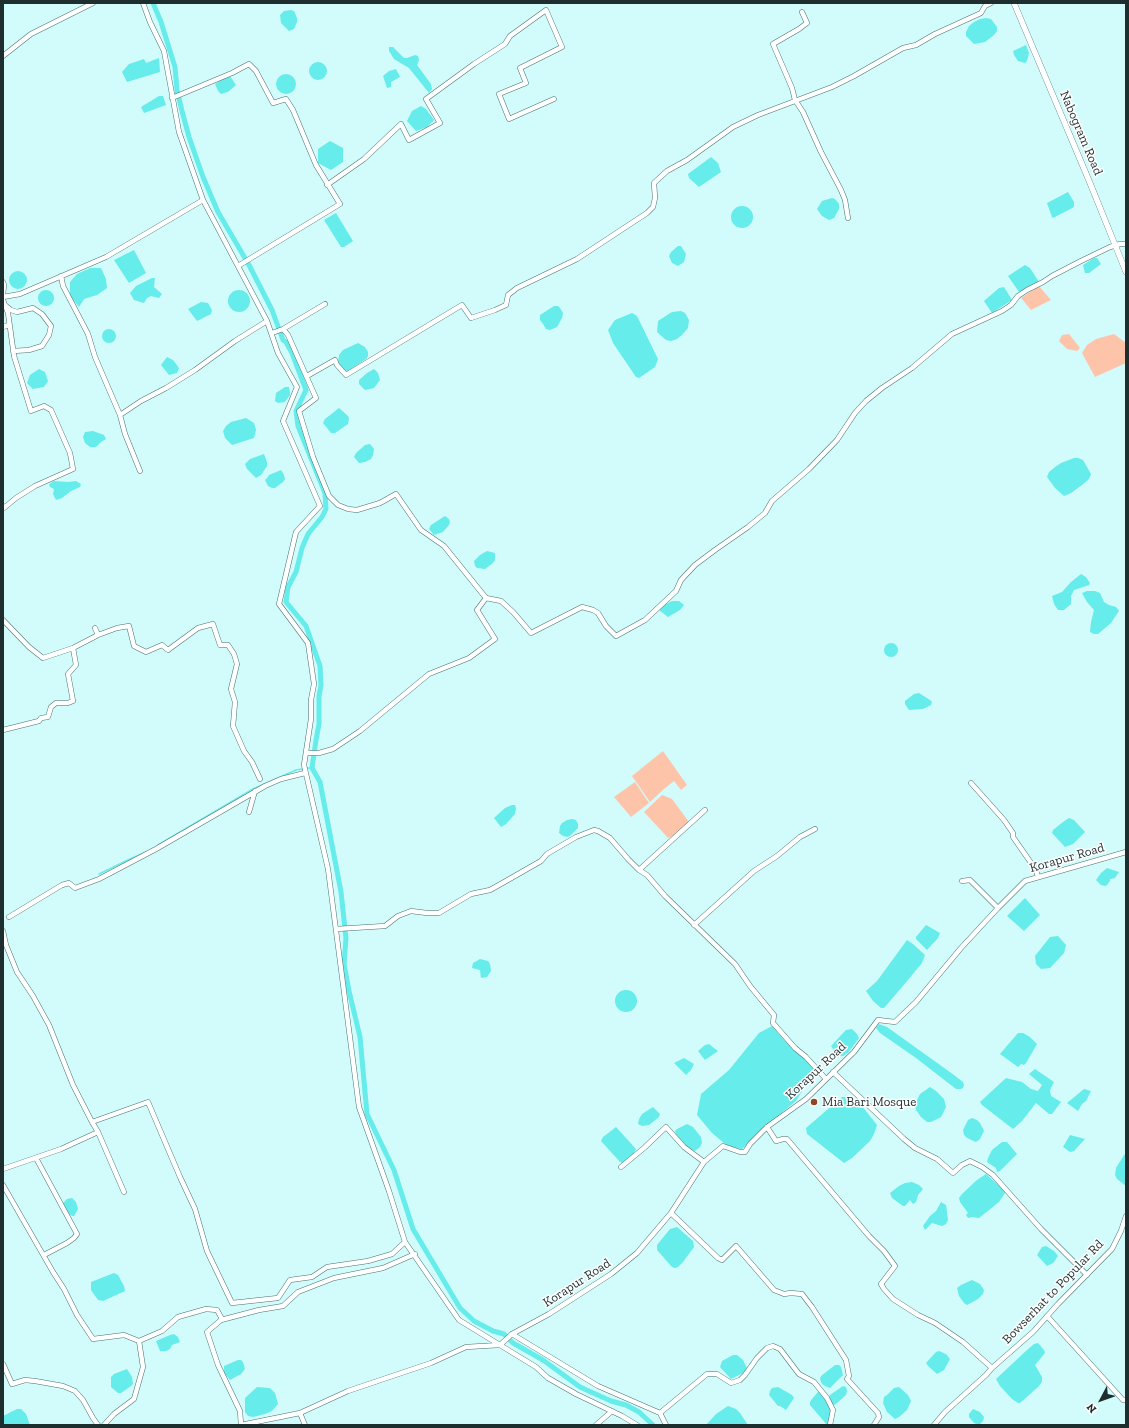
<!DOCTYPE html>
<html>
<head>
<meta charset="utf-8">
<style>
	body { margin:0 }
	#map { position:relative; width:1129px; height:1428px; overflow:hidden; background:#d1fcfb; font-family:"Zilla Slab",serif }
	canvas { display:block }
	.frame { position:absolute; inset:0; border:4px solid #1e2e2e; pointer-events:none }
	.north { position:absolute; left:1081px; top:1380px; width:40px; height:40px; -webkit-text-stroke:3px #fff; paint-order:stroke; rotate:229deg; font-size:11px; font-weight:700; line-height:16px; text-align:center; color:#1e2e2e }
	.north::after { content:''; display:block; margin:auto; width:14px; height:18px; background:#1e2e2e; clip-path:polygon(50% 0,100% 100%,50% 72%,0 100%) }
</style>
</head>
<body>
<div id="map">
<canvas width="1129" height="1428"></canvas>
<div class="frame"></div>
<div class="north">N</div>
</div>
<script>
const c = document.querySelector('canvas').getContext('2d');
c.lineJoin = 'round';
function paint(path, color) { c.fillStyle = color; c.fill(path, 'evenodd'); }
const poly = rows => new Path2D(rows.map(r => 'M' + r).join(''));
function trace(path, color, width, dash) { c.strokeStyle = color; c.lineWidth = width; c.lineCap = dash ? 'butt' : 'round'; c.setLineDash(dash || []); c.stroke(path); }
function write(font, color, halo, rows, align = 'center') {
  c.font = font + ' "Zilla Slab",serif'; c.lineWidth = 3; c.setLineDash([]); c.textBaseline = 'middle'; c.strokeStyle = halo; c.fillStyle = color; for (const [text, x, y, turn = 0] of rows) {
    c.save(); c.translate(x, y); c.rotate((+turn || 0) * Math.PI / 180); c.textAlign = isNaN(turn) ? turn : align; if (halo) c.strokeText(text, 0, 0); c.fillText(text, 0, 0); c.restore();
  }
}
paint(poly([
	[1039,286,1051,300,1031,310,1021,298],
	[1069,334,1080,348,1077,351,1067,349,1059,341,1062,335],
	[1114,334,1126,343,1126,363,1095,377,1082,353,1087,345,1096,339],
	[663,751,687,785,681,790,674,781,664,789,654,776,664,789,650,802,632,776],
	[635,782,649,803,631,817,614,797],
	[662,795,672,799,689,822,675,835,668,838,644,812]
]), '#fec4aa');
paint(poly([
	[291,10,294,11,297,18,297,22,294,29,289,31,281,23,280,15,284,11],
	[986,18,991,19,997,27,997,31,994,35,985,42,974,44,966,36,966,32,969,26,974,22,980,19],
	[1026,45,1029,53,1027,61,1025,63,1018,61,1014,55,1013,51],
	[389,47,393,47,404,58,407,58,415,55,418,56,419,60,417,65,431,84,432,89,429,93,409,68,394,59,389,51],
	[159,58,160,72,127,82,122,72,129,64,144,59,146,63],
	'309 71a9 9 0 1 1 18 0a9 9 0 1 1-18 0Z',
	[396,69,400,77,391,82,391,87,387,88,383,76,389,71],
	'276 84a10 10 0 1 1 20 0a10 10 0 1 1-20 0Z',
	[230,76,236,85,228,92,221,94,218,91,215,84,224,78],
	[159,96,163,96,166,105,144,113,141,107],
	[421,106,426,109,434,120,427,127,416,131,407,121,412,111],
	[330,141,343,148,343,162,331,170,318,163,318,149],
	[711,157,718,163,721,172,699,187,689,178,688,174],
	[1068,192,1074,202,1074,207,1053,218,1052,217,1047,203],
	[832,198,835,199,839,204,839,209,834,218,829,220,822,216,817,209,822,201],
	'731 217a11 11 0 1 1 22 0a11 11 0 1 1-22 0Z',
	[336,213,353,241,344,247,341,247,324,220],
	[678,246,681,246,686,254,684,262,678,266,672,263,669,256,671,252],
	[134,250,146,273,129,283,114,260],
	[1094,258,1097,258,1101,264,1089,273,1085,273,1083,265],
	[1025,265,1030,268,1039,282,1019,292,1008,276],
	[90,268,101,268,106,279,107,288,97,295,84,299,79,307,70,296,70,282,77,274],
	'9 280a9 9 0 1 1 18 0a9 9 0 1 1-18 0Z',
	[152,278,155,278,154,287,162,294,159,298,151,296,147,298,144,303,134,300,130,293,136,286],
	[1004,287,1012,300,992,313,984,301,999,288],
	'38 298a8 8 0 1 1 16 0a8 8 0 1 1-16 0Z',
	'228 301a11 11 0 1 1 22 0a11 11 0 1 1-22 0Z',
	[201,302,208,303,212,310,211,314,197,321,188,309],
	[554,306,558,306,560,308,563,313,562,318,557,327,550,330,546,329,543,324,540,320,540,315],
	[681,311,685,313,689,320,688,328,682,335,677,339,671,341,666,340,657,332,658,321,672,312],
	[632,313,637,316,658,359,655,367,639,378,636,377,613,343,608,330,615,320],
	'102 336a7 7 0 1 1 14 0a7 7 0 1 1-14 0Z',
	[358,343,365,347,368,352,368,356,366,359,348,371,343,370,338,363,339,355,343,350],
	[167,357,173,360,179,368,177,373,169,375,161,365],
	[39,369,45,372,48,381,44,387,33,389,27,383,30,375],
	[374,369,378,373,380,380,374,388,365,390,359,384,359,380,367,373],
	[285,387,289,387,290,392,290,395,285,402,278,403,275,401,276,393],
	[339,408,348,416,349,418,348,424,335,433,331,433,323,423,325,419],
	[246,418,254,423,256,430,254,438,232,445,225,438,223,431,226,426,231,422],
	[93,431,104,435,106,439,101,442,96,447,90,447,85,443,83,437,85,432],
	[370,444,374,449,373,455,371,459,365,462,359,463,354,457,356,453,365,445],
	[264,454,267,462,267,466,261,475,256,478,247,469,245,464,250,459],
	[1074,458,1078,458,1083,460,1091,474,1089,479,1082,485,1071,493,1064,496,1055,488,1047,477,1049,472,1055,467,1061,463],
	[281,470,284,475,285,479,283,482,275,488,272,488,268,486,265,480,267,478,269,475],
	[54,481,68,482,76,481,81,484,80,487,71,491,62,498,56,500,53,494,54,489,50,487,49,484],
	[445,516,449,519,450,522,449,525,443,532,434,535,429,529,431,525],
	[487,551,495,553,495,560,493,563,485,569,477,568,475,566,474,561,480,555],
	[1081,574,1086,577,1090,583,1089,585,1074,590,1071,596,1071,604,1064,610,1058,610,1054,604,1052,596,1062,592,1071,582],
	[1087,591,1095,591,1100,593,1104,602,1109,605,1116,607,1119,611,1111,623,1098,634,1094,634,1090,632,1091,622,1094,610,1087,602,1082,593],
	[672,601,679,601,684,605,680,610,668,617,659,610,660,607],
	'884 650a7 7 0 1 1 14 0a7 7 0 1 1-14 0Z',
	[919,693,930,700,932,702,931,705,923,709,909,710,905,704,905,701,914,694],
	[512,805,515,805,516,808,515,814,506,824,501,827,494,818,505,808],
	[1069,818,1074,820,1085,832,1073,844,1065,847,1052,833,1053,830,1063,822],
	[572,819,576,820,578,824,578,828,571,835,568,837,563,836,559,833,560,826,562,823,567,820],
	[1107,868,1119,872,1115,878,1110,879,1110,881,1107,885,1105,886,1101,885,1096,880,1101,873],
	[1025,898,1040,915,1024,931,1007,916],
	[926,925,940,933,938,938,927,950,916,939,916,937],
	[1058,936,1066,945,1064,953,1050,968,1041,969,1036,964,1035,956,1050,937],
	[907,940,913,944,925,955,922,963,902,987,884,1008,881,1008,873,1001,866,991,877,981],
	[480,959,488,961,490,964,491,971,487,977,481,978,480,970,472,968,473,963],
	'615 1001a11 11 0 1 1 22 0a11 11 0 1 1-22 0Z',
	[879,1024,887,1027,954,1075,963,1082,964,1085,963,1088,961,1089,956,1089,916,1058,880,1033,876,1028],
	[772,1026,783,1039,805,1059,815,1070,796,1101,773,1120,742,1149,730,1148,712,1133,697,1115,701,1094,729,1070,759,1033],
	[852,1029,857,1034,859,1038,848,1053,843,1056,841,1056,835,1052,831,1046,846,1030],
	[1018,1033,1023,1033,1030,1037,1037,1044,1026,1063,1024,1065,1021,1064,1018,1067,1000,1054],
	[709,1044,718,1051,705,1060,698,1051,705,1045],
	[684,1058,694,1064,691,1070,686,1075,674,1063],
	[1035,1069,1054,1082,1050,1090,1051,1096,1061,1102,1052,1114,1049,1114,1036,1103,1022,1121,1013,1129,982,1105,980,1102,1006,1078,1022,1082,1031,1089,1038,1091,1042,1085,1029,1074],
	[930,1087,936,1091,944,1099,946,1107,941,1117,931,1122,927,1122,921,1117,916,1110,915,1104,920,1094],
	[1084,1089,1091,1091,1086,1101,1082,1104,1078,1111,1067,1103],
	[842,1097,850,1097,862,1106,877,1125,874,1134,870,1141,852,1158,844,1163,807,1134,806,1128],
	[653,1107,660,1114,659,1117,649,1125,642,1126,638,1124,639,1119,642,1114],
	[972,1118,977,1120,980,1123,984,1131,980,1139,976,1142,967,1138,964,1135,963,1130,968,1120],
	[687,1124,693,1127,701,1137,702,1143,700,1147,695,1151,688,1148,676,1134,675,1131,677,1129],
	[616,1127,636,1149,634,1153,623,1163,620,1162,601,1141,603,1137],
	[1070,1135,1085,1139,1074,1151,1070,1152,1063,1147],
	[1002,1142,1007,1142,1017,1154,1000,1171,997,1172,996,1168,987,1162,988,1158,992,1150],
	[1126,1154,1126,1186,1117,1179,1115,1175,1116,1168,1124,1155],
	[986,1174,1004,1190,1005,1193,999,1202,979,1218,972,1217,968,1218,966,1215,968,1213,960,1202,959,1198,962,1194,977,1180],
	[912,1182,919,1185,923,1189,918,1195,916,1202,913,1204,910,1200,905,1206,903,1206,892,1198,890,1193,899,1186,905,1183],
	[72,1198,76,1202,78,1209,74,1216,72,1216,69,1214,63,1203,67,1199],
	[941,1202,946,1205,948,1220,946,1224,942,1226,932,1223,925,1230,923,1226,930,1216,936,1211],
	[677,1227,693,1241,694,1247,683,1262,678,1267,675,1268,672,1267,657,1250,657,1245,670,1229],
	[1046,1246,1054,1251,1058,1256,1053,1263,1047,1266,1037,1255,1042,1247],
	[114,1273,118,1275,124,1286,125,1291,103,1301,98,1300,91,1290,91,1282],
	[972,1280,980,1284,984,1290,983,1294,978,1299,967,1305,964,1303,959,1296,957,1288,961,1285],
	[174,1334,178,1337,180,1342,172,1345,170,1349,166,1351,160,1351,156,1341,170,1335],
	[1038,1343,1044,1350,1045,1353,1035,1365,1042,1377,1042,1382,1038,1387,1020,1403,1018,1403,1012,1399,1000,1386,996,1379,1027,1350,1034,1344],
	[939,1351,946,1354,950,1359,944,1370,937,1374,928,1366,926,1363,936,1352],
	[733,1355,737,1355,743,1360,747,1368,745,1372,731,1379,720,1367,722,1361],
	[238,1360,241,1360,243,1362,245,1369,241,1374,230,1380,224,1373,224,1366],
	[835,1365,839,1365,841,1367,843,1375,830,1388,827,1387,822,1384,820,1379,821,1376],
	[127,1369,132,1377,133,1384,131,1386,121,1393,118,1393,111,1387,111,1377,114,1374],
	[843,1386,846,1387,847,1391,846,1395,837,1403,834,1405,831,1404,829,1397,830,1395],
	[257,1387,270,1388,275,1393,278,1404,272,1411,265,1414,253,1417,248,1416,245,1412,245,1398],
	[778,1387,792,1395,794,1398,786,1410,780,1406,778,1406,769,1395,770,1391,772,1388],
	[899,1387,908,1395,911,1401,907,1410,899,1417,895,1419,887,1412,883,1403,884,1397,887,1395,894,1388],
	[818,1392,821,1393,829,1405,832,1411,827,1425,810,1405,810,1402,812,1399],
	[728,1406,736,1409,740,1413,748,1425,706,1425,716,1414],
	[17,1409,21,1409,26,1414,30,1425,3,1425,3,1416],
	[973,1409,980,1412,984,1417,983,1421,979,1425,974,1423,969,1417,969,1414]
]), '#65eceb');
trace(poly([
	[306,768,312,768],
	[158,845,253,789,296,770,302,769],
	[99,874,130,859,146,852]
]), '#65eceb', 1.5);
trace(poly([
	[153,3,161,22,175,67,177,90,182,111,189,137,203,177,218,212,249,265,272,310,283,340,286,342,292,353,306,390,296,411,298,426,325,493,326,509,322,517,308,534,302,548,296,572,288,587,286,602,306,626,320,666,321,685,319,696,319,724,316,740,312,768,320,782,341,892,346,938,344,964,349,991,360,1037,367,1114,394,1170,413,1229,460,1308,474,1321,493,1331,504,1334,513,1343,543,1360,580,1387,611,1401,626,1405,639,1412,653,1425]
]), '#65eceb', 5);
const minor = poly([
	[143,3,150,22,164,51,179,132,203,200,267,321,278,353,297,387,283,421,320,506,296,532,279,604,308,643,314,684,311,700,311,719,304,765,328,869,359,1107,389,1191,405,1242,459,1320,536,1367,548,1378,576,1394,622,1416,637,1425],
	[802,12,807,23,799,29,773,44,792,88,795,100,803,112,821,152,841,190,845,200,848,218],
	[3,56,31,34,93,3],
	[172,98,232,73,249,64,256,71,273,103,286,99,293,110,316,165,340,204,238,266],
	[327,185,364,159,401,124,409,140,440,123,426,99,474,64,505,44,510,36,546,10,562,47,520,68,526,83,499,94,509,119,554,99],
	[61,276,63,286,88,334,95,357,120,415,141,401,166,388,195,370,235,341,267,321],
	[3,282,4,285,3,295],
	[3,297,20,294,106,257,203,200],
	[3,300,8,313,14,356,31,411,44,406,51,410,70,453,73,469,35,486,16,498,4,508,3,506],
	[6,306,11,310,17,312,33,308,42,314,51,326,49,335,42,346,29,350,13,351],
	[3,327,9,325],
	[283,329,288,335,316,398,299,411,313,457,329,496,338,505,348,509,357,510,380,503,396,494,421,530,444,546,486,598,501,601,513,612,531,633,582,607,593,610,598,613,606,626,616,636,645,620,676,591,681,580,695,565,715,550,748,527,765,513,772,501,809,469,837,440,855,413,866,401,882,388,912,368,952,334,1002,311,1011,305,1018,296,1027,290,1043,282,1052,276,1081,261,1110,247,1120,244,1126,244],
	[272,333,283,329,325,304],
	[307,376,335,360,337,365,346,375,462,305,471,318,495,310,506,305,508,295,517,288,577,259,647,213,653,207,655,198,654,183,667,171,687,160,733,127,758,115,832,87,854,76,903,48,916,45,935,34,981,13,985,6,991,3],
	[120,415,125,434,140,471],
	[3,620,29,647,43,658,73,648],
	[95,628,98,635],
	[3,730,39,721,41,718,48,717,51,707,56,703,68,703,73,701,68,674,76,665,73,648,98,635,117,628,129,626,134,646,146,652,162,645,168,650,198,628,213,624,220,645,228,645,234,654,237,664,231,689,235,702,233,726,244,751,252,762,260,779],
	[306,753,319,753,333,749,360,731,429,674,469,658,495,639,477,610,486,598],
	[971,783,1004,820,1013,833,1013,837,1036,870,1038,877],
	[249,812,255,791],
	[639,870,705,810],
	[962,881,970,880,998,908],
	[9,917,62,885,69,883,75,888,99,879,156,849,265,786,281,779,305,773],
	[694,925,754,871,777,856,800,837,815,829],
	[336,929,385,926,398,916,411,911,427,913,439,913,471,894,490,890,499,885,541,861,547,854,576,837,594,830,598,831,610,838,628,859,639,870,647,875,665,896,735,964,750,986,774,1015,773,1023,795,1048,806,1057,826,1079],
	[3,931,6,945,17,972,33,996,49,1025,73,1085,92,1122,148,1102,180,1177,195,1209,207,1251,232,1303,278,1298,290,1280,312,1277,327,1267,368,1261,392,1254,405,1242],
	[833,1072,904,1139,915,1148,937,1159,953,1173,962,1165,970,1161,982,1167,993,1175,1041,1229,1087,1275],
	[767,1127,776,1141,783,1139,787,1139,869,1236,884,1251,895,1266,881,1284,884,1289,893,1299,918,1315,935,1323,963,1342,992,1368],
	[98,1132,124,1192],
	[36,1158,77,1234,74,1238,67,1243,44,1255],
	[621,1167,644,1148,666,1127,684,1147,704,1162],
	[3,1169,61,1149,98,1132,92,1122],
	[3,1185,53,1272,64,1289,77,1315,93,1339,124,1335,139,1341],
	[671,1213,718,1258,722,1260,736,1246,774,1290,784,1294,791,1293,802,1294,812,1307,846,1360,849,1376,847,1379,878,1413,879,1417,874,1425],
	[1047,1316,1123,1400,1126,1400],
	[221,1320,207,1332,218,1365,240,1411,241,1425],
	[512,1334,598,1386,660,1413,666,1425],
	[3,1364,12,1384,25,1380,35,1381,63,1386,75,1391,83,1400,93,1418,98,1425],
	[300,1413,305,1425],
	[660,1413,707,1374,717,1374,731,1383,740,1380,745,1375,757,1358,767,1348,773,1346,780,1349,799,1374,814,1382,827,1398,833,1410,830,1425],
	[104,1425,114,1414,134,1399,143,1367,139,1341,162,1331,178,1317,206,1309,217,1310,222,1319,221,1320,259,1310,283,1306,298,1292,334,1278,383,1268,415,1254],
	[241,1425,300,1413,348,1391,431,1363,466,1347,500,1345,512,1334,549,1314,611,1274,637,1253,671,1213,704,1162,723,1146,740,1152,745,1152,750,1144,767,1127,806,1099,854,1052,878,1020,895,1022,916,1002,961,948,998,908,1025,881,1126,852],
	[596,1425,612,1411],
	[934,1425,945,1412,986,1375,992,1368,1033,1332,1058,1304,1112,1249,1121,1231,1126,1216]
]);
const major = poly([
	[1014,3,1090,183,1126,272]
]);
trace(minor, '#4a7170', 5.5);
trace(major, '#4a7170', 6);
trace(minor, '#fff', 4.5);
trace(major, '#fff', 5.5);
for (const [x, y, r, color] of [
	[814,1102,4,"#8f4724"]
]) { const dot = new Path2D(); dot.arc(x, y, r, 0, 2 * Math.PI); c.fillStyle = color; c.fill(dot); trace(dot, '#fff', 1.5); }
write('13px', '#1e2e2e', '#fff', [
	["Nabogram Road",1081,133,67],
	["Korapur Road",1067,858,-16],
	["Korapur Road",816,1071,-43],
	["Korapur Road",577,1283,-33],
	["Bowserhat to Popular Rd",1053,1292,-46]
]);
write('13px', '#1e2e2e', '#fff', [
	["Mia Bari Mosque",822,1102]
], 'left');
</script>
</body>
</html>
